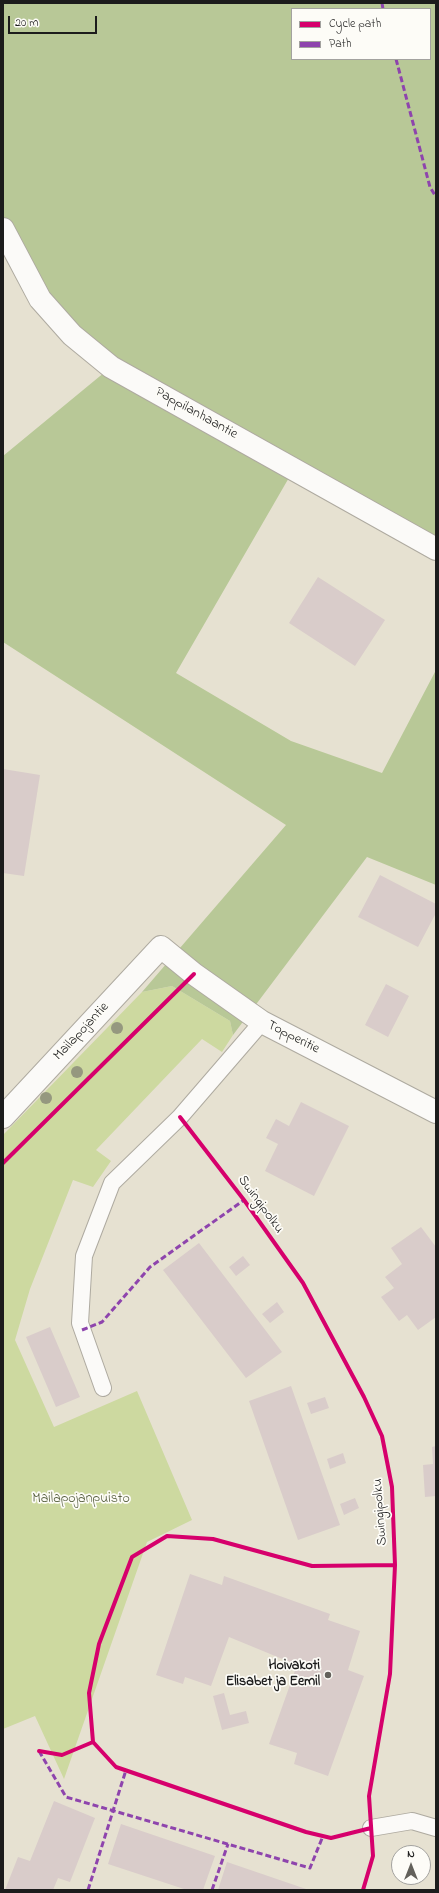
<!DOCTYPE html>
<html>
<head>
<meta charset="utf-8">
<style>
	body { margin:0 }
	#map { position:relative; width:439px; height:1893px; overflow:hidden; background:#e6e1d1; font-family:"Indie Flower",sans-serif }
	canvas { display:block }
	.frame { position:absolute; inset:0; border:4px solid #1c1c1c; pointer-events:none }
	.legend { position:absolute; left:291px; top:8px; width:140px; height:52px; box-sizing:border-box; background:#fdfcf7; border:1px solid #a3a29f; margin:0; padding:5px 7px; list-style:none; font-size:12px; color:#1c1c1c }
	.legend li { display:flex; align-items:center; gap:8px; height:20px }
	.legend b { width:20px; border:1px solid #a3a29f }
	.north { position:absolute; left:391px; top:1845px; width:40px; height:40px; box-sizing:border-box; background:#fdfcf7; border:1px solid #a3a29f; border-radius:50%; rotate:0deg; font-size:11px; font-weight:700; line-height:16px; text-align:center; color:#1c1c1c }
	.north::after { content:''; display:block; margin:auto; width:14px; height:18px; background:#63615b; clip-path:polygon(50% 0,100% 100%,50% 72%,0 100%) }
	.scale { position:absolute; left:8px; top:16px; width:89px; height:18px; box-sizing:border-box; border:2px solid #1c1c1c; border-top:0; padding-left:5px; font-size:12px; line-height:14px; white-space:nowrap; color:#1c1c1c; -webkit-text-stroke:3px #fdfcf7; paint-order:stroke }
</style>
</head>
<body>
<div id="map">
<canvas width="439" height="1893"></canvas>
<div class="frame"></div>
<ul class="legend">
<li><b style="height:5px;background:#d6006c"></b>Cycle path</li>
<li><b style="height:5px;background:#8e44ad"></b>Path</li>
</ul>
<div class="north">N</div>
<div class="scale">20 m</div>
</div>
<script>
const c = document.querySelector('canvas').getContext('2d');
c.lineJoin = 'round';
function paint(path, color) { c.fillStyle = color; c.fill(path, 'evenodd'); }
const poly = rows => new Path2D(rows.map(r => 'M' + r).join(''));
function trace(path, color, width, dash) { c.strokeStyle = color; c.lineWidth = width; c.lineCap = dash ? 'butt' : 'round'; c.setLineDash(dash || []); c.stroke(path); }
function write(font, color, halo, rows, align = 'center') {
  c.font = font + ' "Indie Flower",sans-serif'; c.lineWidth = 3.5; c.setLineDash([]); c.textBaseline = 'middle'; c.strokeStyle = halo; c.fillStyle = color; for (const [text, x, y, turn = 0] of rows) {
    c.save(); c.translate(x, y); c.rotate((+turn || 0) * Math.PI / 180); c.textAlign = isNaN(turn) ? turn : align; if (halo) c.strokeText(text, 0, 0); c.fillText(text, 0, 0); c.restore();
  }
}
paint(poly([
	[172,986,230,1021,233,1035,222,1052,202,1039,96,1150,111,1161,93,1187,73,1180,30,1289,15,1340,54,1427,137,1391,192,1520,147,1542,64,1779,35,1716,3,1729,3,1135,142,992]
]), '#cdd9a0');
paint(poly([
	[3,3,436,3,436,549,294,469,176,673,291,741,382,773,436,670,436,885,367,857,233,1035,230,1021,172,986,142,992,286,825,3,642,3,456,111,367,3,244],
	[292,9,430,9,430,59,292,59]
]), '#b8c897');
paint(poly([
	[318,577,385,620,355,666,289,623],
	[3,769,40,775,24,876,3,873],
	[380,875,436,904,436,913,418,947,358,917],
	[386,984,409,996,388,1037,365,1025],
	[301,1102,349,1126,314,1196,265,1171,278,1144,266,1138,276,1119,289,1126],
	[421,1227,436,1247,436,1317,418,1330,407,1315,399,1321,381,1297,394,1288,385,1277,402,1264,391,1248],
	[199,1243,282,1352,246,1378,163,1270],
	[243,1256,250,1265,236,1276,229,1267],
	[277,1302,284,1312,270,1323,262,1314],
	[50,1327,80,1397,56,1407,26,1337],
	[291,1386,340,1525,298,1540,249,1401],
	[325,1397,329,1408,311,1414,307,1403],
	[436,1446,436,1496,425,1497,423,1465,433,1464,432,1447],
	[343,1453,346,1463,330,1469,327,1459],
	[355,1498,359,1508,344,1515,340,1504],
	[190,1574,222,1585,224,1576,330,1614,328,1620,360,1631,348,1670,364,1676,328,1776,294,1764,297,1753,269,1744,297,1665,229,1637,211,1686,185,1677,183,1684,156,1675],
	[224,1693,230,1715,246,1711,249,1723,222,1730,213,1696],
	[54,1801,95,1818,70,1882,58,1878,53,1890,5,1890,18,1857,30,1861],
	[121,1824,215,1856,203,1890,187,1890,108,1864],
	[227,1862,309,1890,218,1890]
]), '#d9ccca');
const service = poly([
	[103,1388,80,1323,84,1256,112,1183,180,1117,262,1022],
	[371,1828,412,1821,436,1828]
]);
const minor = poly([
	[3,229,40,299,72,335,111,367,436,549],
	[3,1117,161,947,194,974,262,1022,436,1112]
]);
trace(service, '#aeaaa0', 18);
trace(minor, '#aeaaa0', 24);
trace(service, '#fbfaf8', 16);
trace(minor, '#fbfaf8', 22);
trace(poly([
	[382,3,383,9],
	[396,59,430,187,436,197],
	[82,1330,102,1322,150,1267,244,1200],
	[39,1751,66,1797,310,1868,323,1836],
	[88,1890,126,1770],
	[212,1890,228,1844]
]), '#8e44ad', 3, [6, 3]);
trace(poly([
	[180,1117,244,1200,303,1283,364,1397,382,1436,392,1487,395,1565,390,1674,369,1796,373,1856,363,1890],
	[3,1163,194,974],
	[93,1742,116,1767,306,1832,331,1838,371,1828],
	[39,1751,62,1755,93,1742,89,1693,99,1644,132,1557,167,1536,213,1539,312,1566,395,1565]
]), '#d6006c', 4);
c.fillStyle = '#95987f';
for (const [x, y] of [
	[117,1028],
	[77,1072],
	[46,1098]
]) { c.beginPath(); c.arc(x, y, 6, 0, 2 * Math.PI); c.fill(); }
for (const [x, y, r, color] of [
	[328,1675,4,"#63615b"]
]) { const dot = new Path2D(); dot.arc(x, y, r, 0, 2 * Math.PI); c.fillStyle = color; c.fill(dot); trace(dot, '#fdfcf7', 1.5); }
write('14px', '#1c1c1c', '#fdfcf7', [
	["Pappilanhaantie",196,414,29],
	["Mailapojantie",82,1032,-47],
	["Topperitie",293,1038,27],
	["Swingipolku",260,1205,54],
	["Swingipolku",381,1512,-94]
]);
write('14px', '#535c3c', '#fdfcf7', [
	["Mailapojanpuisto",81,1500]
]);
write('bold 14px', '#1c1c1c', '#fdfcf7', [
	["Hoivakoti",320,1667],
	["Elisabet ja Eemil",320,1683]
], 'right');
</script>
</body>
</html>
